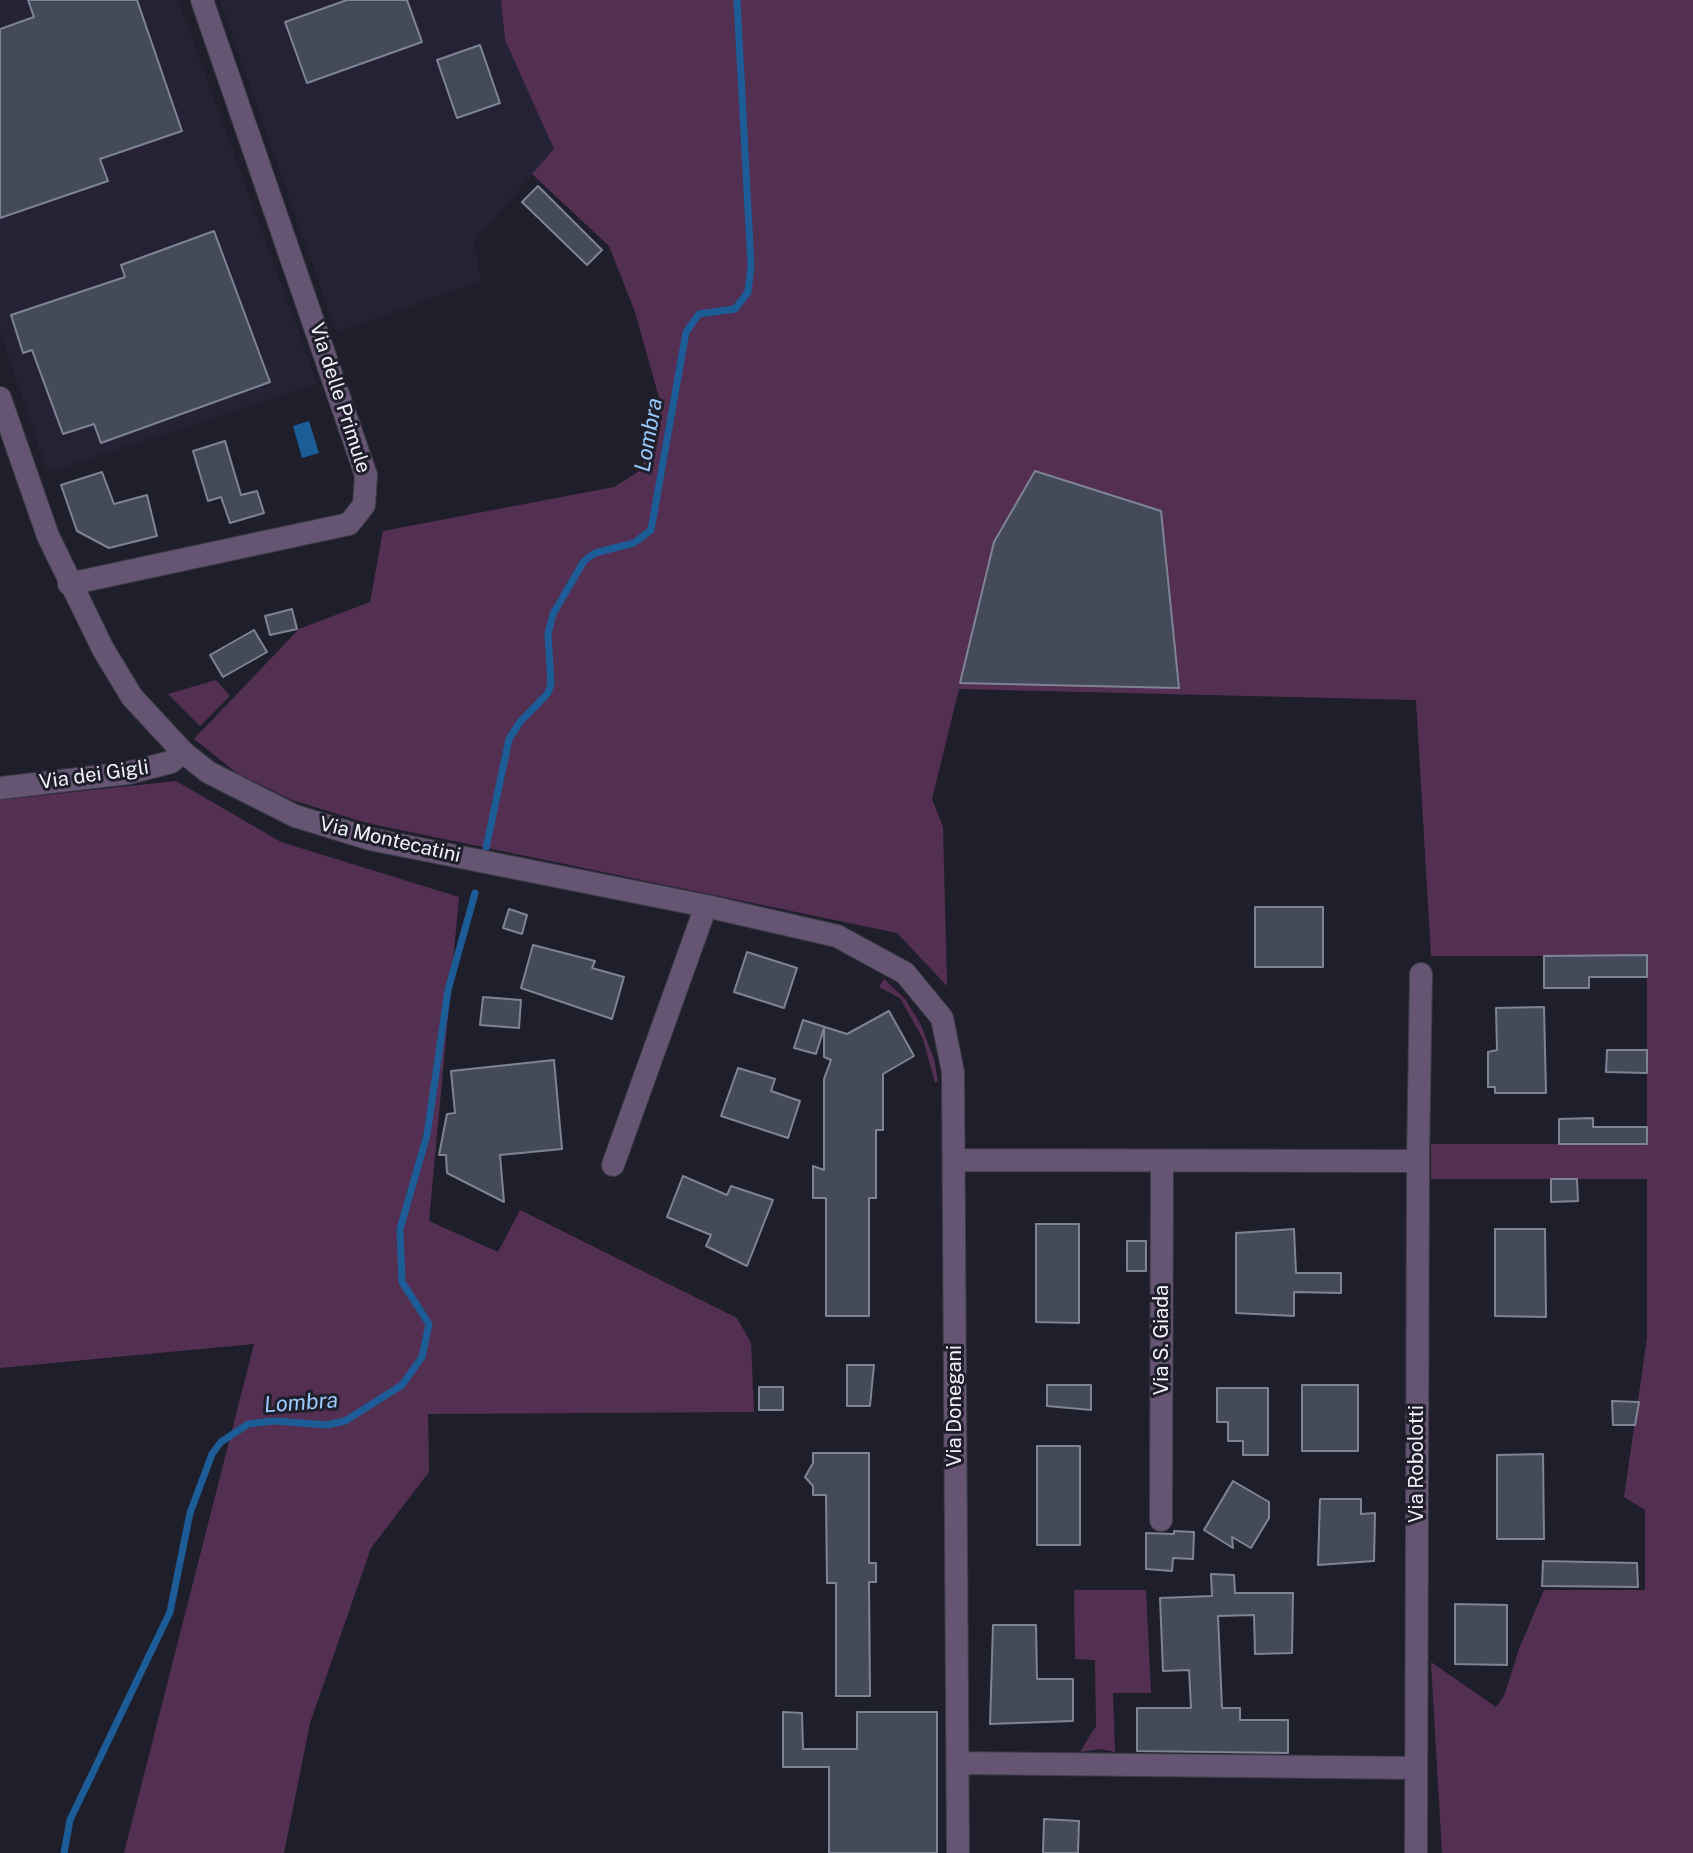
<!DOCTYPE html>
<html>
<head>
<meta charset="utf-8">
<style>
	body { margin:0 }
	canvas { display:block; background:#1f1e2b }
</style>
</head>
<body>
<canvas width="1693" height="1853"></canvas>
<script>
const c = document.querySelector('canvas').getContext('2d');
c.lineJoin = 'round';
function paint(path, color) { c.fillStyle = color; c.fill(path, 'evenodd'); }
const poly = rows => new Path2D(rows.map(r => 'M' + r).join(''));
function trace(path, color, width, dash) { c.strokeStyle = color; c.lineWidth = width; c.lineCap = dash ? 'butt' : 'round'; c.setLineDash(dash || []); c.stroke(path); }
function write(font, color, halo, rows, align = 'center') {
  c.font = font + ' "Public Sans",sans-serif'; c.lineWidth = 6; c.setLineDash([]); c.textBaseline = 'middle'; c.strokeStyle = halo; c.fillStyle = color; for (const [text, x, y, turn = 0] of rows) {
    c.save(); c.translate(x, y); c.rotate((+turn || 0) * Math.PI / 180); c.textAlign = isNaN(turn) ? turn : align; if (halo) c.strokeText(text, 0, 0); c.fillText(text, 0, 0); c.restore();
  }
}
paint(poly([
	[0,0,178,0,317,383,48,472,0,330],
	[220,0,501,0,505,40,554,149,474,242,481,281,336,332]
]), '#252236');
paint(poly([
	[501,0,1693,0,1693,1853,1442,1853,1431,1662,1496,1707,1504,1696,1519,1649,1544,1590,1645,1590,1645,1510,1624,1497,1647,1338,1647,1179,1431,1179,1431,1144,1647,1144,1647,956,1431,956,1416,700,959,689,932,799,943,827,947,986,897,933,367,823,292,800,237,773,194,739,299,629,370,602,383,531,614,487,641,470,662,408,635,312,609,246,532,174,554,149,505,40],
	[216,680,230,696,200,726,168,694],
	[176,781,281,842,459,897,429,1221,498,1252,520,1210,737,1318,751,1343,754,1412,428,1414,429,1472,371,1548,310,1723,284,1853,124,1853,254,1344,0,1368,0,800],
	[884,979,905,999,921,1025,934,1059,938,1081,935,1083,923,1039,900,998,879,987],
	[1074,1590,1146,1590,1151,1693,1113,1693,1115,1752,1101,1749,1080,1752,1096,1726,1095,1660,1075,1659]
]), '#533052');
paint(poly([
	[309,421,319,453,302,458,293,426]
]), '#1c5c97');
trace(poly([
	[486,848,509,739,520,722,548,693,551,684,548,634,553,614,584,561,595,553,634,543,651,530,686,332,699,314,735,309,748,292,751,266,737,0],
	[64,1853,70,1820,170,1612,190,1513,212,1454,221,1442,248,1424,274,1421,327,1425,345,1421,402,1385,422,1357,429,1324,402,1282,400,1229,427,1135,448,990,475,893]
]), '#1c5c97', 7);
const building = poly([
	[28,0,137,0,182,131,100,159,108,181,0,218,0,29,34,17,28,0],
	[347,0,407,0,422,42,307,83,285,22,347,0],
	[480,45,500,103,457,118,437,60,480,45],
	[538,186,602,250,587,265,522,202,538,186],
	[214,231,270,382,101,443,94,424,63,434,32,350,23,353,11,315,125,277,121,265,214,231],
	[225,441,241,495,257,491,264,513,230,523,221,497,208,501,193,451,225,441],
	[1035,471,1161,511,1179,688,960,683,994,542,1035,471],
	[102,472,114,504,147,495,157,536,109,548,77,531,61,485,102,472],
	[292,609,297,629,270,635,265,616,292,609],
	[254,630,267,652,223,677,210,655,254,630],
	[1255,907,1323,907,1323,967,1255,967,1255,907],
	[509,909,527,915,522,934,503,928,509,909],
	[533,945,595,961,592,968,624,977,612,1019,521,988,533,945],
	[747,952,797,968,784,1008,734,992,747,952],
	[1647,955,1647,977,1589,977,1589,988,1544,988,1544,956,1647,955],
	[483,997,521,1000,519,1028,480,1025,483,997],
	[1544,1007,1546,1093,1495,1093,1495,1087,1488,1087,1488,1052,1497,1050,1496,1008,1544,1007],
	[889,1011,914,1056,883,1074,883,1130,876,1130,876,1198,869,1198,869,1316,826,1316,826,1198,813,1198,813,1166,824,1170,824,1079,831,1060,824,1057,824,1028,816,1054,794,1048,803,1020,847,1034,889,1011],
	[1607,1050,1647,1050,1647,1073,1606,1072,1607,1050],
	[554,1060,562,1149,500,1155,504,1202,447,1173,446,1155,439,1155,447,1114,455,1113,451,1071,554,1060],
	[738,1068,775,1079,771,1091,800,1101,788,1138,721,1116,738,1068],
	[1593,1118,1593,1127,1647,1127,1647,1144,1559,1144,1559,1119,1593,1118],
	[683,1176,727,1195,731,1186,773,1200,747,1266,706,1246,711,1235,667,1217,683,1176],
	[1551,1179,1577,1179,1578,1201,1551,1202,1551,1179],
	[1036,1224,1079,1224,1079,1323,1036,1322,1036,1224],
	[1294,1229,1296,1273,1341,1273,1341,1293,1294,1292,1294,1316,1236,1313,1236,1233,1294,1229],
	[1495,1229,1545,1229,1546,1317,1495,1316,1495,1229],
	[1127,1241,1146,1241,1146,1271,1127,1271,1127,1241],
	[847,1365,874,1365,870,1406,847,1406,847,1365],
	[1047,1385,1091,1385,1091,1410,1047,1406,1047,1385],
	[1302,1385,1358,1385,1358,1451,1302,1451,1302,1385],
	[759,1387,783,1387,783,1410,759,1410,759,1387],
	[1217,1388,1268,1388,1268,1455,1243,1455,1243,1441,1228,1441,1228,1422,1217,1422,1217,1388],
	[1612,1401,1639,1402,1635,1425,1613,1425,1612,1401],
	[1037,1446,1080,1446,1080,1545,1037,1545,1037,1446],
	[813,1453,869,1453,869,1563,876,1563,876,1582,869,1582,870,1696,836,1696,836,1583,827,1583,826,1495,813,1495,813,1486,805,1477,813,1463,813,1453],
	[1543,1454,1544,1539,1497,1539,1497,1455,1543,1454],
	[1233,1481,1269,1502,1269,1518,1251,1548,1232,1537,1233,1548,1204,1530,1233,1481],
	[1320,1499,1361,1499,1361,1514,1375,1513,1374,1561,1318,1565,1320,1499],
	[1174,1531,1194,1532,1193,1559,1173,1558,1172,1571,1146,1569,1146,1533,1174,1534,1174,1531],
	[1543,1561,1637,1563,1638,1587,1542,1586,1543,1561],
	[1211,1574,1234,1575,1235,1593,1293,1593,1292,1653,1255,1654,1254,1615,1218,1616,1222,1708,1240,1708,1240,1720,1288,1720,1288,1753,1137,1751,1137,1708,1191,1708,1189,1670,1163,1671,1160,1598,1212,1596,1211,1574],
	[1455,1604,1507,1605,1507,1665,1455,1664,1455,1604],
	[993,1625,1036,1625,1037,1679,1073,1679,1073,1721,990,1724,993,1625],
	[783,1712,802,1713,803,1749,857,1749,857,1712,937,1712,937,1853,829,1853,829,1767,783,1767,783,1712],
	[1044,1819,1079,1821,1078,1853,1043,1853,1044,1819]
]);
paint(building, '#454a59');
trace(building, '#7e8495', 2);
const minor = poly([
	[0,398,48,536,103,649,132,697,183,752,208,772,295,816,370,839,706,906,837,936,905,973,942,1018,953,1072,958,1853],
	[69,584,349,524,364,505,366,475,202,0],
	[0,788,128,773,171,762,183,752],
	[954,1160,1418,1161,1416,1853],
	[1418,1161,1421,974],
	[613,1165,706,906],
	[1161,1520,1162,1161],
	[958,1763,1416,1768]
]);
trace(minor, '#3d3c48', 24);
trace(minor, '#655573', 22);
write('20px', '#f3f2fc', '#1f1e2b', [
	["Via delle Primule",340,398,72],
	["Via dei Gigli",94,775,-8],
	["Via Montecatini",390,840,13],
	["Via S. Giada",1162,1340,-90],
	["Via Donegani",955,1406,-90],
	["Via Robolotti",1417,1464,-90]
]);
write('italic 22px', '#9ac9fb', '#1f1e2b', [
	["Lombra",649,435,-80],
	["Lombra",301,1403,-4]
]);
</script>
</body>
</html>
